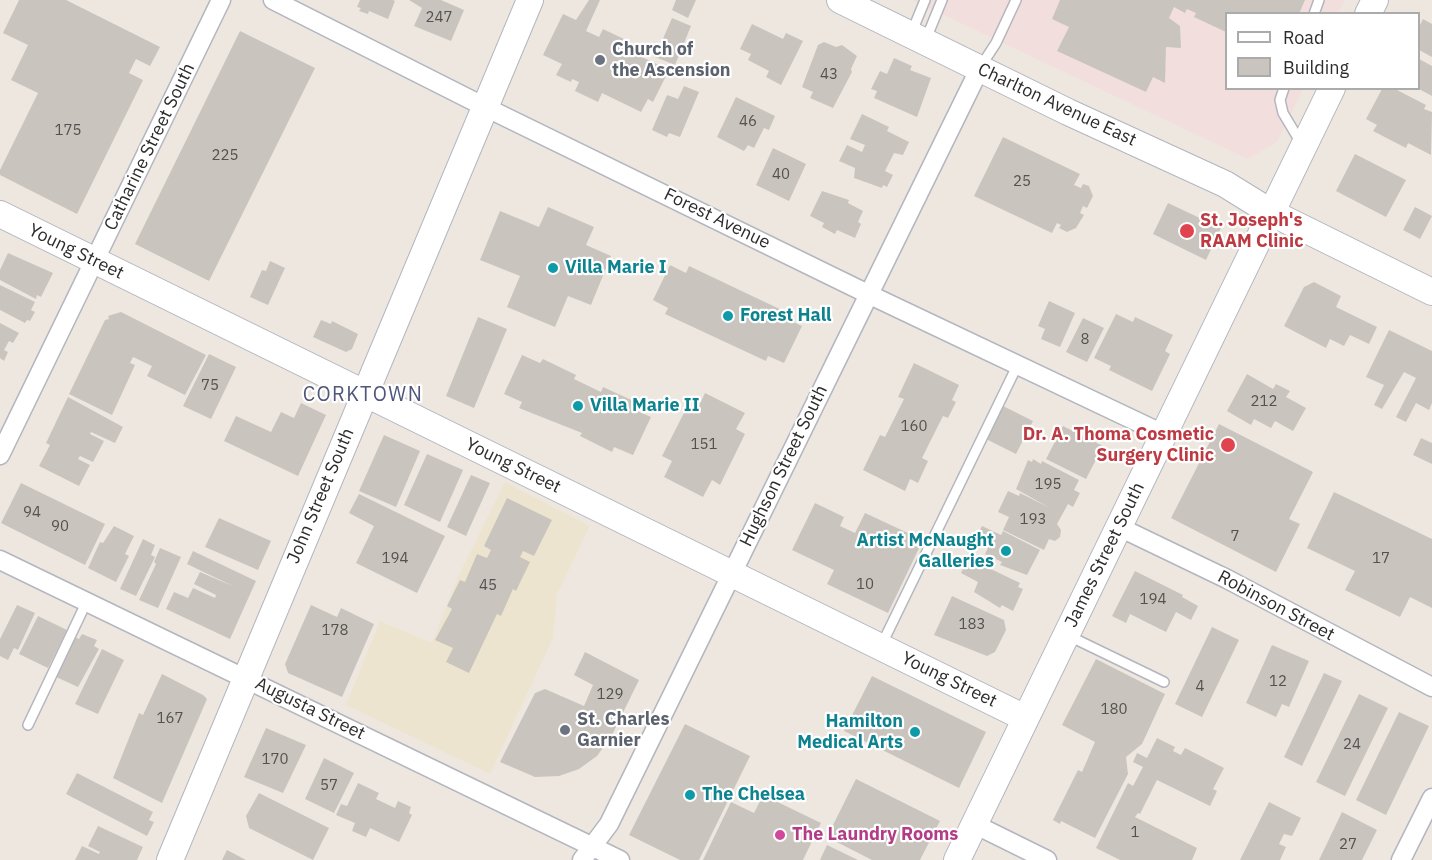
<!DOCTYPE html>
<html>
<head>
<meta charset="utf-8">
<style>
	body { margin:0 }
	#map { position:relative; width:1432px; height:860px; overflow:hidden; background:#ede7e0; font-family:"IBM Plex Sans",sans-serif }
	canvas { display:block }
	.legend { position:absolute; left:1225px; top:12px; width:195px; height:78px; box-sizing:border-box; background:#fff; border:2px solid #ababab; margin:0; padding:8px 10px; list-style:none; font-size:18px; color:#2c2c2c }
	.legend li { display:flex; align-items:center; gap:12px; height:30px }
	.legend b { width:30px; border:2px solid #ababab }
</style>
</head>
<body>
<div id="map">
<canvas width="1432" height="860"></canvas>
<ul class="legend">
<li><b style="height:8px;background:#fff"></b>Road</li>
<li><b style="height:16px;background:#c9c5be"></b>Building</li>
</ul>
</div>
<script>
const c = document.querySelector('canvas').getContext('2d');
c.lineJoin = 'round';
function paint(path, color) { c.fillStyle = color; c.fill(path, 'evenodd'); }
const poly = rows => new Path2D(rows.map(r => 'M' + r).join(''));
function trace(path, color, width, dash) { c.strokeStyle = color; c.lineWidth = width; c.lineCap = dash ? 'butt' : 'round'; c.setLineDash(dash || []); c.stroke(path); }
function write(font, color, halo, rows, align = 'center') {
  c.font = font + ' "IBM Plex Sans",sans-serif'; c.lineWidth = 4.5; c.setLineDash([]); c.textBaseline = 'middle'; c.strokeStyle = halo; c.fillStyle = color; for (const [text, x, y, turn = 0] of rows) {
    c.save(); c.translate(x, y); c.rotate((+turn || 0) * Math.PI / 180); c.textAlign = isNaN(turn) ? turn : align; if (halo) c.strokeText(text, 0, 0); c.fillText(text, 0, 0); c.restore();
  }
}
paint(poly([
	[505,482,590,526,557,594,553,638,490,774,346,705,380,621,432,643,457,579]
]), '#ede4d0');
paint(poly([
	[912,0,1345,0,1338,13,1226,14,1226,88,1303,89,1277,142,1248,159]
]), '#f3dede');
paint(poly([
	[19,0,66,0,160,47,150,66,136,59,129,73,143,80,77,214,0,175,0,170,38,93,11,80,28,45,3,33],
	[360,0,393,0,395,1,388,19,369,11,368,14,359,11,361,8,357,7],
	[409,0,441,0,464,10,451,41,414,26,422,8],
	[589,0,600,0,586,31,599,37,603,29,626,40,623,48,669,70,653,102,648,99,641,112,602,93,598,102,575,91,579,82,572,79,571,82,556,75,562,64,543,55,563,14,576,20],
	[676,0,696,0,688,18,672,10],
	[1060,0,1305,0,1299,14,1226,14,1226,32,1194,17,1196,13,1187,9,1185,13,1174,7,1169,18,1180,26,1181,48,1166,47,1165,83,1153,77,1146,92,1057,51,1069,27,1052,19],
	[672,18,691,26,675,65,655,57],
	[1423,19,1432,24,1432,57,1419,50,1419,27],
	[752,24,783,39,786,33,803,41,781,85,766,77,769,71,748,60,751,54,740,49],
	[240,31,315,68,209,281,135,244],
	[824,42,836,47,842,45,857,56,851,69,852,72,833,108,810,98,813,92,802,87,818,45],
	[894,58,912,66,910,70,931,78,917,117,874,98,877,91,871,89,880,71,887,74],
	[1419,59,1432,66,1432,96,1419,89],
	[684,86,699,92,680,137,669,133,667,137,652,130,667,95,678,99],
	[1385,88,1398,88,1397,90,1426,105,1424,109,1432,112,1431,155,1408,143,1406,148,1373,131,1377,125,1366,119,1382,89],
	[736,97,775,116,769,130,764,128,754,148,748,145,744,151,717,137],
	[862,114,889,127,887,131,909,142,903,155,894,153,885,171,893,175,887,187,883,185,882,188,854,178,855,168,839,161,847,145,862,152,865,145,850,139],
	[1003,137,1080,174,1074,185,1081,188,1083,184,1089,186,1093,196,1087,208,1083,206,1080,213,1084,215,1076,228,1067,232,1059,228,1061,225,1057,223,1052,233,974,196],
	[773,148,806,164,789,201,756,185],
	[1355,154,1406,180,1386,217,1336,191],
	[822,191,849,200,848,203,863,211,858,222,861,224,855,238,837,230,835,234,822,227,824,223,810,216],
	[1168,203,1221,228,1206,260,1153,234],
	[548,207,594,227,586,245,611,256,591,305,568,296,555,327,507,307,520,276,480,260,500,211,539,227],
	[1415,207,1432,216,1420,239,1403,230],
	[8,253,53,273,41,297,37,295,36,299,0,280,0,270],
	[270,261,285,268,268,305,250,297,262,270,266,271],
	[670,265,686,273,689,266,788,313,785,318,802,326,784,363,768,356,766,361,665,314,668,308,653,300],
	[1314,282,1341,296,1336,307,1377,327,1369,344,1350,335,1344,346,1330,339,1326,348,1284,326,1304,287],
	[0,285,35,302,31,310,35,312,30,321,27,320,25,323,0,310],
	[1049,301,1075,313,1060,347,1041,339,1045,329,1038,326],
	[121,312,206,355,185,395,147,376,152,366,133,357,130,363,135,365,112,415,69,394,105,320,109,319,108,316],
	[1116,314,1133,322,1135,317,1173,335,1165,351,1170,354,1152,391,1109,370,1111,366,1094,358],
	[478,317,507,329,474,408,446,396],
	[1083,318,1104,328,1087,362,1066,352],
	[321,320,331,324,332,321,358,334,352,349,346,352,313,337],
	[0,323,19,333,13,343,9,341,4,350,8,352,4,361,0,358],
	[1389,330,1432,351,1432,403,1429,410,1416,403,1406,422,1396,417,1416,378,1404,372,1382,409,1374,405,1384,385,1366,377],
	[209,354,236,367,211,419,183,406],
	[522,355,540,363,543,359,576,375,574,379,601,392,603,387,638,403,635,410,651,417,633,455,614,447,612,452,580,436,582,433,519,408,522,402,504,394],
	[914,363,959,385,952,400,956,402,948,418,943,416,922,458,928,461,918,483,910,479,905,491,863,470,880,435,885,437,904,399,898,397],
	[1247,374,1273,389,1276,384,1290,391,1286,397,1306,408,1293,431,1275,421,1271,428,1254,419,1251,425,1227,411],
	[705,393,745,413,736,429,745,434,720,485,712,480,703,497,664,477,672,461,662,456,688,405,697,410],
	[68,397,123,427,115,443,91,432,90,434,104,441,93,462,80,456,78,459,90,465,79,486,39,466,50,445,46,443],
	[301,403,326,415,298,476,224,441,236,416,271,432,281,412,294,418],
	[1003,406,1033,421,1016,454,986,439],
	[1219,424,1313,472,1289,519,1300,524,1276,572,1171,518],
	[1063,426,1103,446,1086,479,1046,459],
	[384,435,420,451,396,507,359,491],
	[1421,438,1432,443,1432,464,1413,455],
	[427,454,463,470,440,522,404,505],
	[1033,459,1041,464,1042,461,1079,480,1074,490,1080,493,1073,507,1068,504,1057,524,1061,530,1060,537,1055,541,1049,539,1044,550,1003,530,1009,517,998,512,1008,491,1019,496,1020,493,1050,508,1016,489,1028,460,1032,462],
	[471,475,490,483,466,536,447,527],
	[21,483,105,524,85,565,1,523],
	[1334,492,1432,539,1432,608,1410,597,1400,617,1345,590,1355,571,1307,548],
	[359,494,445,536,417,593,356,563,374,526,349,513],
	[507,498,552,520,534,556,523,551,520,557,530,562,516,591,513,589,501,616,497,614,469,673,446,662,453,648,435,640,452,609,447,606,460,580,465,582,477,554,487,558,491,550,484,546],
	[815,503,844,517,840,526,855,533,865,513,923,540,888,613,827,584,834,570,792,550],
	[219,518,271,541,258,570,205,547],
	[114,526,134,536,125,554,129,556,116,582,88,568,100,542,103,543],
	[982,526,1001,535,1003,531,1040,550,1027,575,1000,565,1002,562,985,554,988,548,974,541],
	[143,539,155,545,151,555,155,557,136,596,120,589],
	[160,548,181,557,158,608,139,600,156,564,154,562],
	[193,551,256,581,230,639,166,609,174,592,188,598,193,588,215,598,216,595,194,584,200,572,235,587,187,564],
	[968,558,1020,583,1018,587,1023,589,1013,611,1002,605,1000,608,974,592,978,582,961,573],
	[1135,571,1183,595,1182,597,1198,606,1191,620,1176,612,1166,632,1130,614,1126,623,1112,616],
	[952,596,1004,620,1006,630,995,652,987,656,934,635],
	[17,605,35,613,18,650,14,648,8,660,0,656,0,639],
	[311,605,337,617,341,608,374,624,342,697,288,673,285,664],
	[38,616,67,630,48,668,19,654],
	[1212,627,1239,640,1202,717,1175,704],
	[82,634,97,640,94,646,99,649,78,687,54,676,73,636,79,639],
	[1272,645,1309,661,1289,707,1282,704,1276,717,1246,703],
	[102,649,124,660,98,714,75,704],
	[585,652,639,680,611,737,597,756,579,769,559,776,535,777,500,762,535,693,545,689,584,706,593,685,574,675],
	[1096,659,1165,694,1142,744,1126,757,1128,774,1095,838,1061,821,1060,824,1053,820,1078,770,1082,772,1095,742,1062,725],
	[1324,673,1342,681,1302,766,1284,757],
	[162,674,203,695,207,699,162,803,113,778,139,713,143,715],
	[872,676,986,732,959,788,844,731],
	[1359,694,1388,708,1345,796,1316,782],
	[1399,712,1429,726,1386,815,1356,800],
	[685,724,750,756,699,860,680,860,629,835],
	[266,728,306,745,283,793,244,777],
	[1157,738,1175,747,1173,751,1181,755,1185,748,1224,768,1213,789,1217,791,1210,806,1157,780,1140,814,1138,813,1135,817,1197,848,1192,860,1120,860,1096,848,1128,783,1133,786,1143,767,1133,762,1137,753,1147,758],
	[324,758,354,773,334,813,305,799],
	[77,773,153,812,149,820,154,822,147,836,66,794],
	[856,779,940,821,920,860,872,860,827,837],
	[358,783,379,793,376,799,395,808,398,801,411,807,409,813,412,815,399,842,370,828,366,837,352,831,355,823,336,815,341,804,347,806],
	[259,793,329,828,313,860,249,828,246,816],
	[763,795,821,823,803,860,703,860,731,802,754,813],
	[1269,802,1301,818,1292,836,1284,834,1279,844,1286,847,1280,860,1240,860],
	[1342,812,1377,830,1362,860,1319,860],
	[98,826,143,847,137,860,75,860,82,846,99,854,100,852,88,846],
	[827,845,858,860,820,860],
	[227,850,246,860,222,860]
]), '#c9c5be');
const lane = poly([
	[1314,14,1319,0],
	[911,34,925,0],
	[926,39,942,0],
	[981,66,996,43,1016,0],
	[1284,88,1280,100,1283,113,1301,143],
	[1069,636,1164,682],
	[881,646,1018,364],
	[28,725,87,601]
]);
const street = poly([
	[273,0,485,107,868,294,1163,434],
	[0,455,221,0],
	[1119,527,1227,579,1432,687],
	[0,560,620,860],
	[974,824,1047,860],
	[582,860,609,824,980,68],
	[1401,860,1432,798]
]);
const secondary = poly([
	[840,0,1068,112,1225,184,1272,213,1432,292],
	[1368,14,1375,0],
	[0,214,1025,718],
	[170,860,530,0],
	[957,860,1332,88]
]);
trace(lane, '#b3b5bf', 12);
trace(street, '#b3b5bf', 21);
trace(secondary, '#b3b5bf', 28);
trace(lane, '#fff', 9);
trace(street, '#fff', 18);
trace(secondary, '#fff', 26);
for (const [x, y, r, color] of [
	[600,60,6,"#6b7280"],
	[1187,231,8,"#e0444e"],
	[553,268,6,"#0f9aa8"],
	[728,316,6,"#0f9aa8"],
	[578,406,6,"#0f9aa8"],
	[1228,445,8,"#e0444e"],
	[1006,551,6,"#0f9aa8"],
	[565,730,6,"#6b7280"],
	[915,732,6,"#0f9aa8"],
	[690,795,6,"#0f9aa8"],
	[780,835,6,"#d1479c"]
]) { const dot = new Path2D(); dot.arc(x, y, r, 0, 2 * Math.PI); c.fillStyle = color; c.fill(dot); trace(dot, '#fff', 2); }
write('15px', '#535250', null, [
	["247",439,18],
	["43",829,75],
	["46",748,122],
	["175",68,131],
	["225",225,156],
	["40",781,175],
	["25",1022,182],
	["8",1085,340],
	["75",210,386],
	["212",1264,402],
	["160",914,427],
	["151",704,445],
	["195",1048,485],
	["94",32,513],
	["193",1033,520],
	["90",60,527],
	["7",1235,537],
	["194",395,559],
	["17",1381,559],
	["10",865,585],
	["45",488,586],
	["194",1153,600],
	["183",972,625],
	["178",335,631],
	["12",1278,682],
	["4",1200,687],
	["129",610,695],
	["180",1114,710],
	["167",170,719],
	["24",1352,745],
	["170",275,760],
	["57",329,786],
	["1",1135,833],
	["27",1348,845]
]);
write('bold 18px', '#5b616d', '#fff', [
	["Church of",612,50],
	["the Ascension",612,71],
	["St. Charles",577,720],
	["Garnier",577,741]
], 'left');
write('18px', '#2c2c2c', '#fff', [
	["Charlton Avenue East",1057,105,25],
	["Catharine Street South",150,147,-64],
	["Forest Avenue",717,219,26],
	["Young Street",76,252,26],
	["Young Street",513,466,26],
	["Hughson Street South",784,466,-64],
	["John Street South",321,496,-67],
	["James Street South",1105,555,-64],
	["Robinson Street",1276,606,28],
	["Young Street",949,680,26],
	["Augusta Street",310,709,26]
]);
write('bold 18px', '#be3a42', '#fff', [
	["St. Joseph's",1200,221],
	["RAAM Clinic",1200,242],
	["Dr. A. Thoma Cosmetic",1214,435,"right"],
	["Surgery Clinic",1214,456,"right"]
], 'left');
write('bold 18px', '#0d838f', '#fff', [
	["Villa Marie I",565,268],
	["Forest Hall",740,316],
	["Villa Marie II",590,406],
	["Artist McNaught",994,541,"right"],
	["Galleries",994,562,"right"],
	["Hamilton",903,722,"right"],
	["Medical Arts",903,743,"right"],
	["The Chelsea",702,795]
], 'left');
write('bold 18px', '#b23c85', '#fff', [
	["The Laundry Rooms",792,835]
], 'left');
c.letterSpacing = '1.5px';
write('20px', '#4f567b', '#fff', [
	["CORKTOWN",363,395]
]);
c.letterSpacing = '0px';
</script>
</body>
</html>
